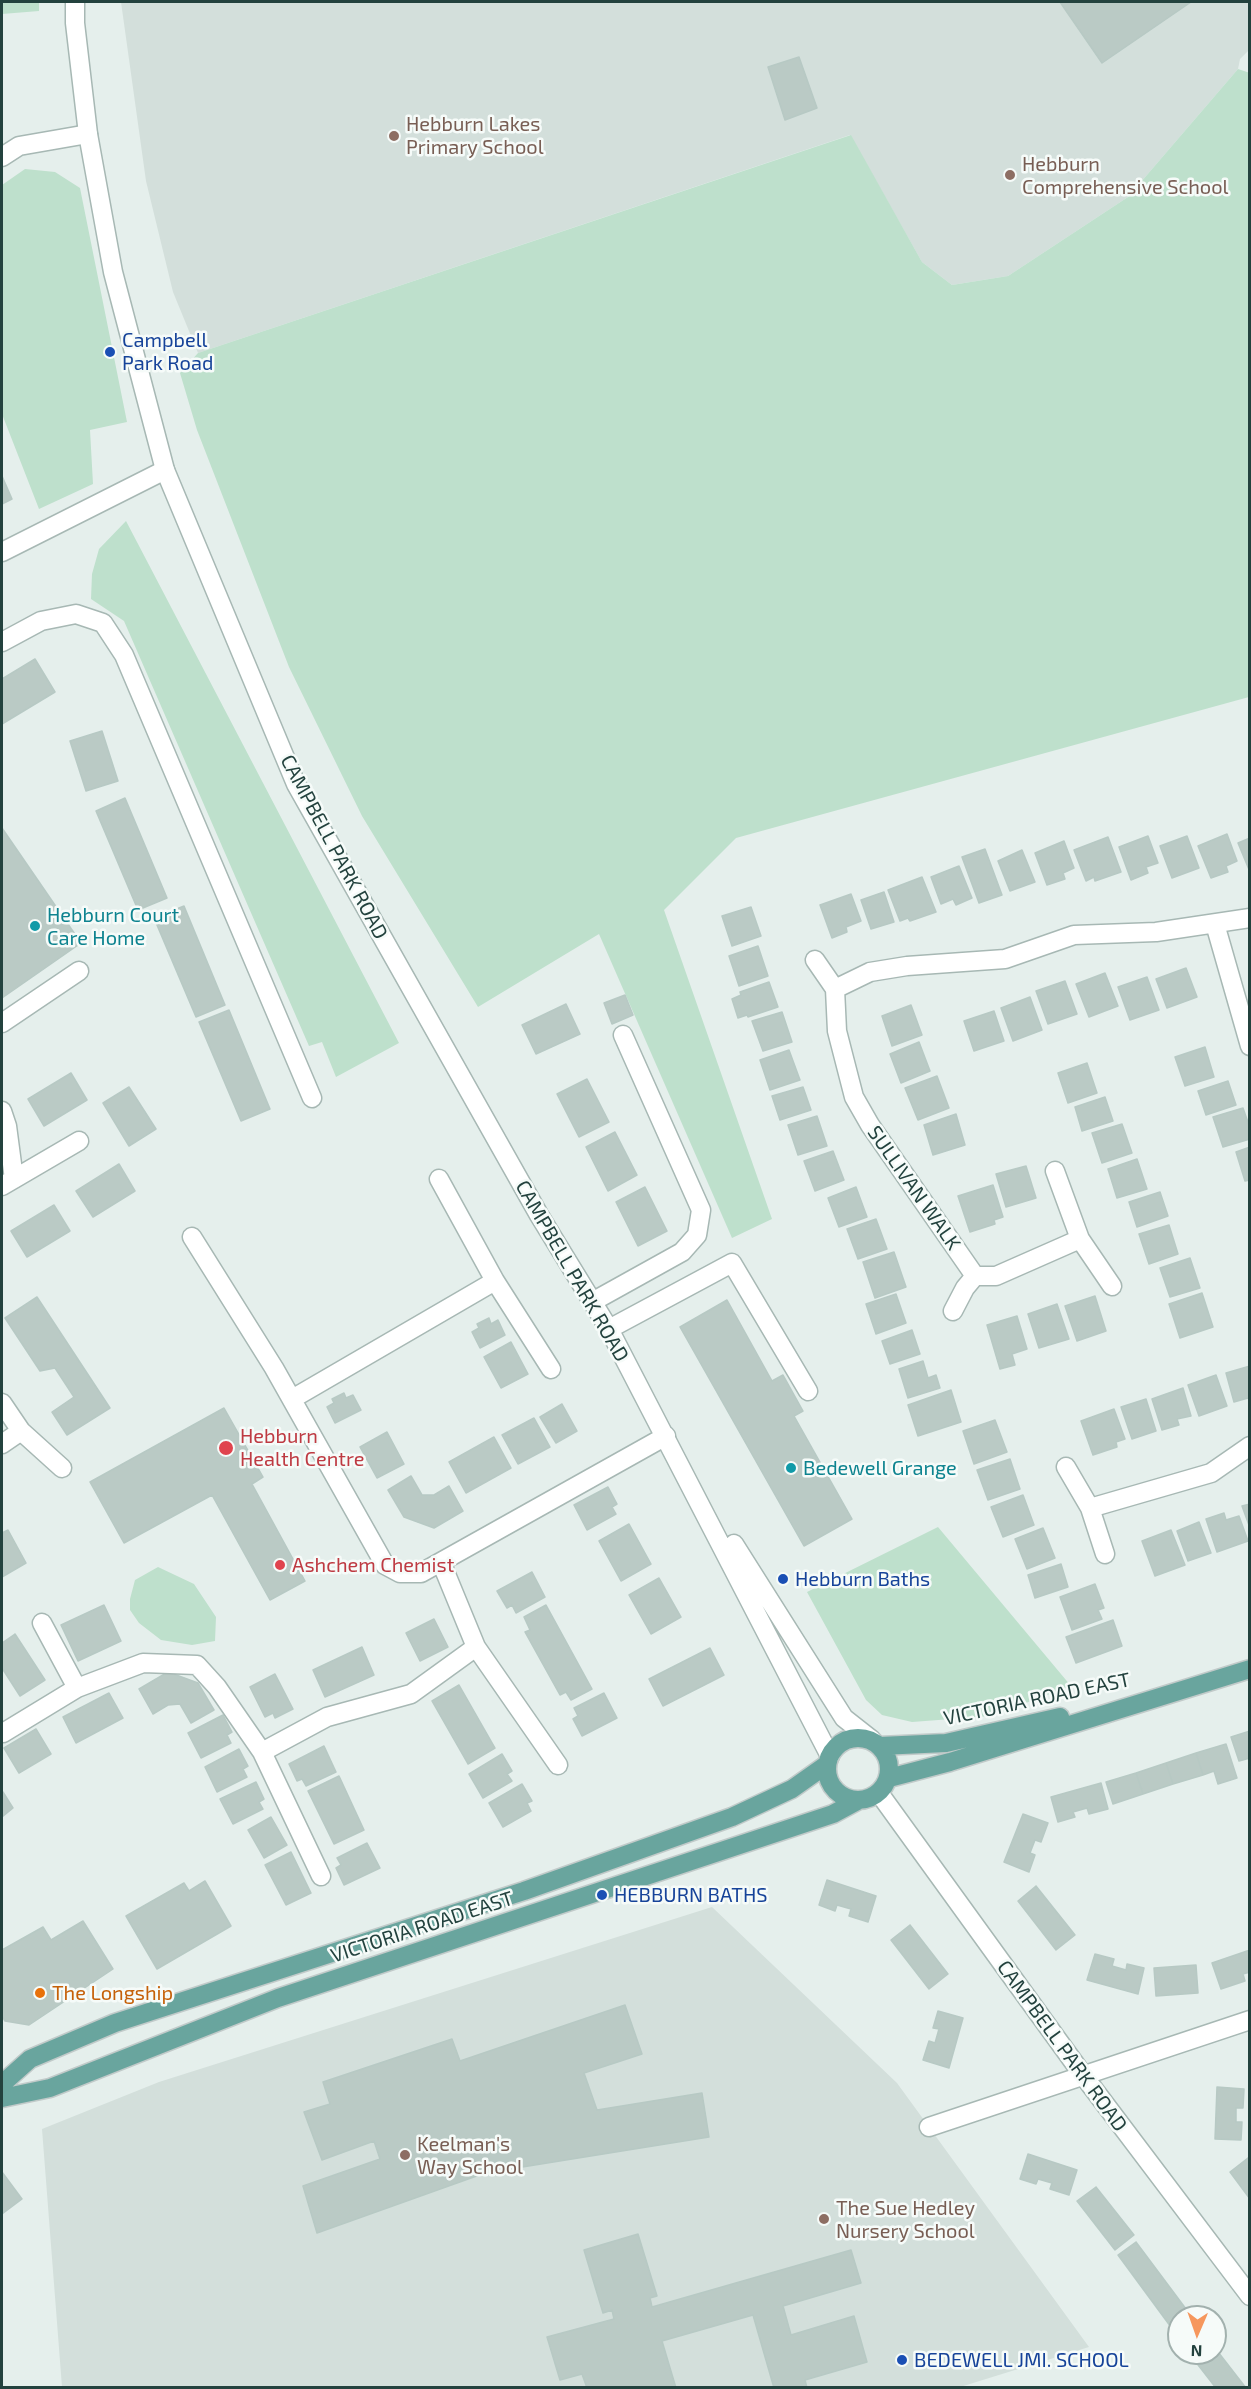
<!DOCTYPE html>
<html>
<head>
<meta charset="utf-8">
<style>
	body { margin:0 }
	#map { position:relative; width:1251px; height:2389px; overflow:hidden; background:#e5efec; font-family:"Exo 2",sans-serif }
	canvas { display:block }
	.frame { position:absolute; inset:0; border:3px solid #23423e; pointer-events:none }
	.north { position:absolute; left:1167px; top:2305px; width:60px; height:60px; box-sizing:border-box; background:#f6fbf9; border:2px solid #a2b1ae; border-radius:50%; rotate:182deg; font-size:16px; font-weight:700; line-height:24px; text-align:center; color:#23423e }
	.north::after { content:''; display:block; margin:auto; width:21px; height:27px; background:#f6975d; clip-path:polygon(50% 0,100% 100%,50% 72%,0 100%) }
</style>
</head>
<body>
<div id="map">
<canvas width="1251" height="2389"></canvas>
<div class="frame"></div>
<div class="north">N</div>
</div>
<script>
const c = document.querySelector('canvas').getContext('2d');
c.lineJoin = 'round';
function paint(path, color) { c.fillStyle = color; c.fill(path, 'evenodd'); }
const poly = rows => new Path2D(rows.map(r => 'M' + r).join(''));
function trace(path, color, width, dash) { c.strokeStyle = color; c.lineWidth = width; c.lineCap = dash ? 'butt' : 'round'; c.setLineDash(dash || []); c.stroke(path); }
function write(font, color, halo, rows, align = 'center') {
  c.font = font + ' "Exo 2",sans-serif'; c.lineWidth = 5; c.setLineDash([]); c.textBaseline = 'middle'; c.strokeStyle = halo; c.fillStyle = color; for (const [text, x, y, turn = 0] of rows) {
    c.save(); c.translate(x, y); c.rotate((+turn || 0) * Math.PI / 180); c.textAlign = isNaN(turn) ? turn : align; if (halo) c.strokeText(text, 0, 0); c.fillText(text, 0, 0); c.restore();
  }
}
paint(poly([
	[121,2,1249,2,1250,49,1240,59,1238,69,1128,197,1008,276,952,285,922,262,850,135,198,353,173,292,146,181],
	[712,1907,897,2083,1089,2347,957,2388,62,2387,42,2129,159,2082]
]), '#d3dfdb');
paint(poly([
	[2,2,39,2,39,11,2,14],
	[1238,69,1250,73,1249,697,736,838,664,910,772,1219,732,1238,599,934,478,1007,362,816,289,667,197,430,180,373,198,353,851,135,922,262,952,285,1008,276,1128,197],
	[25,169,55,172,80,188,127,422,90,430,93,484,39,509,2,414,2,185],
	[126,521,399,1043,336,1077,322,1042,309,1046,124,621,91,599,92,574,99,549],
	[938,1527,1071,1686,991,1716,912,1722,882,1715,866,1700,807,1592],
	[158,1567,194,1584,216,1617,215,1641,192,1645,161,1640,139,1623,130,1610,130,1599,135,1580]
]), '#bee0cc');
const building = poly([
	[1060,2,1191,2,1102,63,1060,2],
	[799,57,817,108,785,120,768,67,799,57],
	[2,476,12,499,2,504,2,476],
	[35,659,55,692,2,724,2,679,35,659],
	[102,731,118,781,86,791,70,741,102,731],
	[125,798,167,898,138,910,96,811,125,798],
	[2,828,81,943,2,998,2,828],
	[1227,834,1237,861,1226,866,1228,872,1211,878,1198,846,1227,834],
	[1148,836,1158,863,1146,867,1148,873,1131,880,1119,847,1148,836],
	[1187,836,1199,868,1172,878,1160,846,1187,836],
	[1108,837,1121,872,1095,881,1094,877,1086,881,1074,850,1108,837],
	[1250,838,1250,872,1238,843,1250,838],
	[1064,841,1074,868,1063,873,1065,879,1047,885,1035,853,1064,841],
	[985,849,1002,895,979,903,962,857,985,849],
	[1022,850,1035,882,1010,891,998,861,1022,850],
	[959,866,972,898,956,905,953,899,941,904,931,877,959,866],
	[922,877,936,912,910,921,908,918,900,921,888,890,922,877],
	[884,892,894,922,871,929,861,900,884,892],
	[851,894,861,921,846,927,847,932,832,938,820,905,851,894],
	[184,906,225,1005,196,1017,154,918,184,906],
	[751,907,761,936,732,946,722,916,751,907],
	[758,946,768,976,739,986,729,956,758,946],
	[1186,968,1197,997,1167,1008,1156,979,1186,968],
	[1105,973,1118,1006,1089,1017,1076,984,1105,973],
	[1147,977,1159,1010,1130,1020,1118,987,1147,977],
	[1065,981,1077,1014,1048,1024,1036,991,1065,981],
	[769,982,778,1007,748,1017,747,1015,738,1018,732,999,741,995,740,992,769,982],
	[625,995,633,1015,612,1024,604,1003,625,995],
	[1030,997,1042,1030,1013,1041,1001,1008,1030,997],
	[566,1004,580,1034,536,1054,522,1025,566,1004],
	[911,1005,922,1035,892,1046,882,1016,911,1005],
	[229,1010,270,1109,241,1121,199,1022,229,1010],
	[994,1011,1004,1041,974,1051,964,1021,994,1011],
	[782,1012,792,1042,763,1051,752,1021,782,1012],
	[919,1042,930,1071,901,1083,890,1054,919,1042],
	[1205,1047,1214,1077,1185,1086,1175,1057,1205,1047],
	[789,1050,800,1080,770,1090,760,1060,789,1050],
	[1087,1063,1097,1093,1068,1103,1058,1073,1087,1063],
	[71,1073,87,1100,44,1126,28,1099,71,1073],
	[937,1076,949,1108,918,1120,905,1088,937,1076],
	[587,1079,609,1122,579,1137,557,1094,587,1079],
	[1228,1081,1236,1105,1206,1115,1198,1091,1228,1081],
	[129,1087,156,1129,129,1146,103,1103,129,1087],
	[803,1087,811,1110,780,1120,772,1096,803,1087],
	[1105,1097,1113,1121,1082,1131,1075,1107,1105,1097],
	[1243,1108,1250,1128,1250,1139,1223,1147,1213,1117,1243,1108],
	[956,1114,965,1145,933,1155,924,1125,956,1114],
	[817,1116,827,1146,798,1155,788,1125,817,1116],
	[1122,1124,1132,1153,1102,1163,1092,1133,1122,1124],
	[615,1132,637,1175,608,1191,586,1147,615,1132],
	[1250,1147,1250,1180,1245,1181,1236,1152,1250,1147],
	[833,1151,844,1180,815,1191,804,1161,833,1151],
	[1137,1159,1147,1189,1117,1198,1108,1169,1137,1159],
	[119,1164,135,1191,93,1217,76,1191,119,1164],
	[1026,1166,1036,1198,1006,1207,996,1174,1026,1166],
	[993,1185,1003,1217,994,1220,995,1224,970,1232,958,1196,993,1185],
	[645,1187,667,1231,638,1246,616,1202,645,1187],
	[856,1187,867,1217,839,1227,828,1198,856,1187],
	[1160,1192,1168,1216,1137,1227,1129,1202,1160,1192],
	[54,1205,70,1231,27,1257,11,1231,54,1205],
	[876,1219,887,1249,858,1259,847,1229,876,1219],
	[1169,1225,1178,1254,1149,1264,1139,1234,1169,1225],
	[894,1252,906,1287,875,1298,863,1262,894,1252],
	[1190,1258,1200,1288,1170,1297,1160,1268,1190,1258],
	[1202,1293,1213,1327,1180,1338,1169,1304,1202,1293],
	[896,1294,906,1323,876,1334,866,1304,896,1294],
	[1095,1296,1106,1331,1077,1341,1065,1306,1095,1296],
	[37,1297,110,1408,67,1435,52,1412,74,1397,55,1368,40,1371,5,1318,37,1297],
	[727,1300,772,1381,783,1375,803,1411,794,1416,852,1519,804,1546,680,1327,727,1300],
	[1057,1304,1069,1339,1039,1348,1028,1314,1057,1304],
	[1017,1316,1027,1349,1012,1354,1015,1365,1000,1369,987,1325,1017,1316],
	[489,1318,491,1324,498,1320,505,1335,480,1348,472,1332,479,1328,477,1324,489,1318],
	[912,1330,920,1354,890,1364,882,1341,912,1330],
	[511,1342,528,1374,501,1388,484,1357,511,1342],
	[923,1361,928,1378,936,1375,940,1388,908,1398,899,1369,923,1361],
	[1250,1366,1250,1401,1248,1398,1234,1402,1226,1373,1250,1366],
	[1216,1375,1227,1406,1199,1416,1188,1385,1216,1375],
	[1183,1388,1191,1416,1177,1419,1179,1425,1162,1430,1152,1399,1183,1388],
	[951,1390,961,1422,918,1436,908,1405,951,1390],
	[344,1393,346,1398,353,1395,361,1410,335,1423,327,1407,334,1403,332,1399,344,1393],
	[1146,1399,1156,1431,1132,1439,1121,1407,1146,1399],
	[562,1404,577,1431,556,1443,540,1417,562,1404],
	[224,1408,263,1477,252,1484,305,1581,270,1600,212,1495,124,1543,90,1482,224,1408],
	[1114,1409,1125,1439,1116,1442,1117,1447,1093,1455,1081,1421,1114,1409],
	[534,1418,550,1447,518,1464,502,1435,534,1418],
	[995,1420,1007,1452,974,1464,963,1431,995,1420],
	[387,1432,404,1464,377,1478,360,1447,387,1432],
	[494,1437,511,1468,466,1493,449,1462,494,1437],
	[1010,1459,1020,1489,988,1500,977,1470,1010,1459],
	[411,1476,422,1495,434,1495,449,1486,463,1511,434,1528,404,1517,388,1490,411,1476],
	[608,1487,617,1504,612,1507,616,1514,587,1530,574,1505,608,1487],
	[1023,1495,1034,1525,1003,1537,991,1507,1023,1495],
	[1250,1504,1250,1528,1242,1506,1250,1504],
	[1224,1513,1226,1520,1239,1516,1248,1541,1217,1552,1206,1519,1224,1513],
	[1199,1522,1211,1553,1188,1561,1177,1531,1199,1522],
	[629,1524,651,1564,621,1581,599,1541,629,1524],
	[1043,1528,1055,1558,1027,1569,1015,1539,1043,1528],
	[8,1530,26,1563,2,1577,2,1533,8,1530],
	[1171,1530,1185,1565,1155,1576,1142,1541,1171,1530],
	[1061,1564,1068,1587,1035,1598,1028,1575,1061,1564],
	[532,1572,545,1597,516,1613,512,1605,507,1608,497,1591,532,1572],
	[659,1578,681,1617,651,1634,629,1595,659,1578],
	[1095,1584,1104,1608,1098,1610,1102,1619,1072,1630,1060,1597,1095,1584],
	[104,1605,121,1641,78,1661,61,1625,104,1605],
	[546,1605,592,1689,571,1700,566,1692,560,1695,525,1632,530,1630,524,1617,546,1605],
	[434,1619,448,1647,420,1661,406,1633,434,1619],
	[1113,1620,1122,1646,1076,1663,1066,1637,1113,1620],
	[15,1634,45,1680,20,1696,2,1668,2,1643,15,1634],
	[362,1647,374,1675,325,1697,313,1670,362,1647],
	[710,1648,724,1675,663,1706,649,1679,710,1648],
	[168,1672,198,1683,214,1710,191,1723,180,1704,168,1705,153,1714,139,1689,168,1672],
	[275,1674,293,1709,275,1718,273,1713,265,1717,250,1687,275,1674],
	[459,1685,495,1748,468,1764,432,1701,459,1685],
	[109,1693,123,1718,76,1743,63,1717,109,1693],
	[604,1693,617,1718,582,1736,573,1719,578,1716,574,1708,604,1693],
	[223,1715,232,1732,227,1735,231,1743,201,1758,188,1733,223,1715],
	[36,1729,51,1754,19,1773,4,1748,36,1729],
	[1250,1731,1250,1758,1239,1761,1231,1737,1250,1731],
	[1226,1744,1237,1778,1218,1784,1214,1771,1203,1775,1196,1753,1226,1744],
	[324,1746,336,1772,306,1786,302,1779,297,1781,289,1764,324,1746],
	[239,1749,248,1766,243,1769,247,1777,217,1792,205,1767,239,1749],
	[1196,1753,1203,1775,1173,1784,1166,1763,1196,1753],
	[502,1754,512,1771,507,1774,512,1781,483,1798,469,1774,502,1754],
	[1166,1763,1173,1784,1143,1794,1136,1773,1166,1763],
	[1136,1773,1143,1794,1113,1804,1106,1782,1136,1773],
	[339,1776,364,1830,334,1844,308,1791,339,1776],
	[256,1782,264,1799,259,1802,263,1809,233,1824,220,1799,256,1782],
	[1101,1783,1108,1809,1089,1814,1087,1808,1073,1812,1075,1817,1058,1822,1051,1797,1101,1783],
	[522,1784,532,1801,527,1803,531,1811,503,1827,489,1803,522,1784],
	[3,1792,13,1808,2,1817,2,1793,3,1792],
	[1023,1814,1048,1823,1041,1842,1035,1840,1030,1853,1035,1855,1029,1872,1004,1862,1023,1814],
	[271,1817,287,1845,264,1858,248,1830,271,1817],
	[367,1843,380,1868,344,1885,336,1868,341,1865,337,1858,367,1843],
	[291,1852,311,1893,286,1905,265,1865,291,1852],
	[827,1880,876,1896,868,1922,849,1916,851,1909,837,1905,835,1911,819,1905,827,1880],
	[205,1881,231,1926,157,1969,126,1916,184,1883,189,1891,205,1881],
	[1036,1886,1075,1935,1056,1950,1018,1901,1036,1886],
	[83,1921,113,1969,29,2025,5,2021,2,2016,2,1950,43,1927,51,1940,83,1921],
	[910,1925,948,1974,929,1989,891,1940,910,1925],
	[1250,1950,1250,1972,1243,1974,1245,1981,1221,1989,1212,1963,1250,1950],
	[1095,1954,1114,1959,1112,1966,1126,1970,1127,1964,1144,1968,1138,1994,1087,1980,1095,1954],
	[1196,1965,1198,1993,1156,1996,1154,1968,1196,1965],
	[625,2005,642,2054,584,2073,597,2110,702,2093,709,2137,485,2173,317,2233,303,2186,380,2159,374,2141,322,2160,304,2112,330,2104,323,2082,452,2039,460,2061,625,2005],
	[938,2011,963,2018,949,2068,923,2060,929,2041,935,2043,939,2029,933,2028,938,2011],
	[1217,2087,1244,2089,1243,2108,1236,2108,1236,2122,1242,2122,1241,2140,1215,2139,1217,2087],
	[1028,2154,1077,2170,1069,2195,1050,2189,1052,2183,1038,2179,1036,2184,1020,2179,1028,2154],
	[1248,2158,1250,2160,1250,2199,1230,2172,1248,2158],
	[2,2172,22,2199,2,2214,2,2172],
	[1096,2187,1134,2235,1115,2250,1077,2201,1096,2187],
	[638,2234,657,2296,650,2298,652,2307,851,2250,861,2283,783,2306,791,2335,854,2316,867,2362,805,2380,807,2388,774,2388,753,2315,662,2341,676,2388,587,2388,582,2374,560,2380,547,2337,614,2319,612,2310,603,2313,584,2250,638,2234],
	[1136,2242,1192,2317,1179,2317,1179,2338,1118,2255,1136,2242],
	[1215,2348,1246,2388,1216,2388,1195,2361,1206,2353,1215,2353,1215,2348]
]);
paint(building, '#bacac5');
trace(building, '#b7c9c4', 1.5);
const minor = poly([
	[2,157,19,146,88,134],
	[2,552,165,470],
	[2,642,41,621,76,614,103,623,124,655,312,1098],
	[1215,924,1250,1046],
	[815,960,835,989,837,1031,854,1097,870,1125,975,1276,996,1276,1080,1239],
	[835,989,870,972,907,966,1005,959,1074,935,1156,932,1250,918],
	[2,1023,79,971],
	[2,1111,7,1126,14,1179],
	[1055,1171,1080,1239,1112,1286],
	[439,1179,495,1281,551,1369],
	[2,1186,79,1141],
	[192,1237,274,1368,385,1565,400,1573,421,1573,666,1436],
	[592,1302,682,1252,697,1235,701,1210,623,1035],
	[953,1311,965,1288,975,1276],
	[609,1329,732,1263,808,1391],
	[292,1399,495,1281],
	[2,1403,21,1431,62,1468],
	[2,1444,21,1431],
	[1066,1467,1090,1508,1105,1554],
	[1090,1508,1211,1473,1250,1446],
	[441,1562,476,1647,558,1765],
	[42,1623,77,1688],
	[3,1733,77,1688,143,1663,197,1665,217,1687,262,1752,321,1876],
	[262,1752,327,1717,411,1694,476,1647],
	[879,1793,1083,2075,1250,2296],
	[929,2127,1250,2020]
]);
const tertiary = poly([
	[75,2,75,23,88,134,113,272,165,470,296,784,539,1215,609,1329,830,1756],
	[734,1544,844,1718,872,1740]
]);
const primary = poly([
	'827 1769a31 31 0 1 1 62 0a31 31 0 1 1-62 0Z',
	[880,1746,946,1743,1060,1717],
	[889,1778,950,1762,1250,1669],
	[2,2084,30,2059,115,2023,524,1891,732,1817,792,1789,826,1765],
	[2,2098,50,2088,278,1998,833,1814,859,1800]
]);
trace(minor, '#a7b8b4', 21);
trace(tertiary, '#a7b8b4', 21);
trace(primary, '#c1cac9', 21);
trace(minor, '#fff', 18);
trace(tertiary, '#fff', 18);
trace(primary, '#69a59e', 18);
for (const [x, y, r, color] of [
	[394,136,6,"#8d6e63"],
	[1010,175,6,"#8d6e63"],
	[110,352,6,"#1a4fb4"],
	[35,926,6,"#0f9aa8"],
	[226,1448,8,"#e0444e"],
	[791,1468,6,"#0f9aa8"],
	[280,1565,6,"#e0444e"],
	[783,1579,6,"#1a4fb4"],
	[602,1895,6,"#1a4fb4"],
	[40,1993,6,"#e8710a"],
	[405,2155,6,"#8d6e63"],
	[824,2219,6,"#8d6e63"],
	[902,2360,6,"#1a4fb4"]
]) { const dot = new Path2D(); dot.arc(x, y, r, 0, 2 * Math.PI); c.fillStyle = color; c.fill(dot); trace(dot, '#f6fbf9', 2); }
write('20px', '#785e54', '#f6fbf9', [
	["Hebburn Lakes",406,124],
	["Primary School",406,147],
	["Hebburn",1022,164],
	["Comprehensive School",1022,187],
	["Keelman's",417,2144],
	["Way School",417,2167],
	["The Sue Hedley",836,2208],
	["Nursery School",836,2231]
], 'left');
write('20px', '#164399', '#f6fbf9', [
	["Campbell",122,340],
	["Park Road",122,363],
	["Hebburn Baths",795,1579],
	["HEBBURN BATHS",614,1895],
	["BEDEWELL JMI. SCHOOL",914,2360]
], 'left');
write('20px', '#23423e', '#f6fbf9', [
	["CAMPBELL PARK ROAD",334,847,62],
	["SULLIVAN WALK",914,1188,55],
	["CAMPBELL PARK ROAD",572,1271,60],
	["VICTORIA ROAD EAST",1037,1699,-12],
	["VICTORIA ROAD EAST",422,1927,-18],
	["CAMPBELL PARK ROAD",1062,2046,54]
]);
write('20px', '#0d838f', '#f6fbf9', [
	["Hebburn Court",47,915],
	["Care Home",47,938],
	["Bedewell Grange",803,1468]
], 'left');
write('20px', '#be3a42', '#f6fbf9', [
	["Hebburn",240,1436],
	["Health Centre",240,1459],
	["Ashchem Chemist",292,1565]
], 'left');
write('20px', '#c56008', '#f6fbf9', [
	["The Longship",52,1993]
], 'left');
</script>
</body>
</html>
